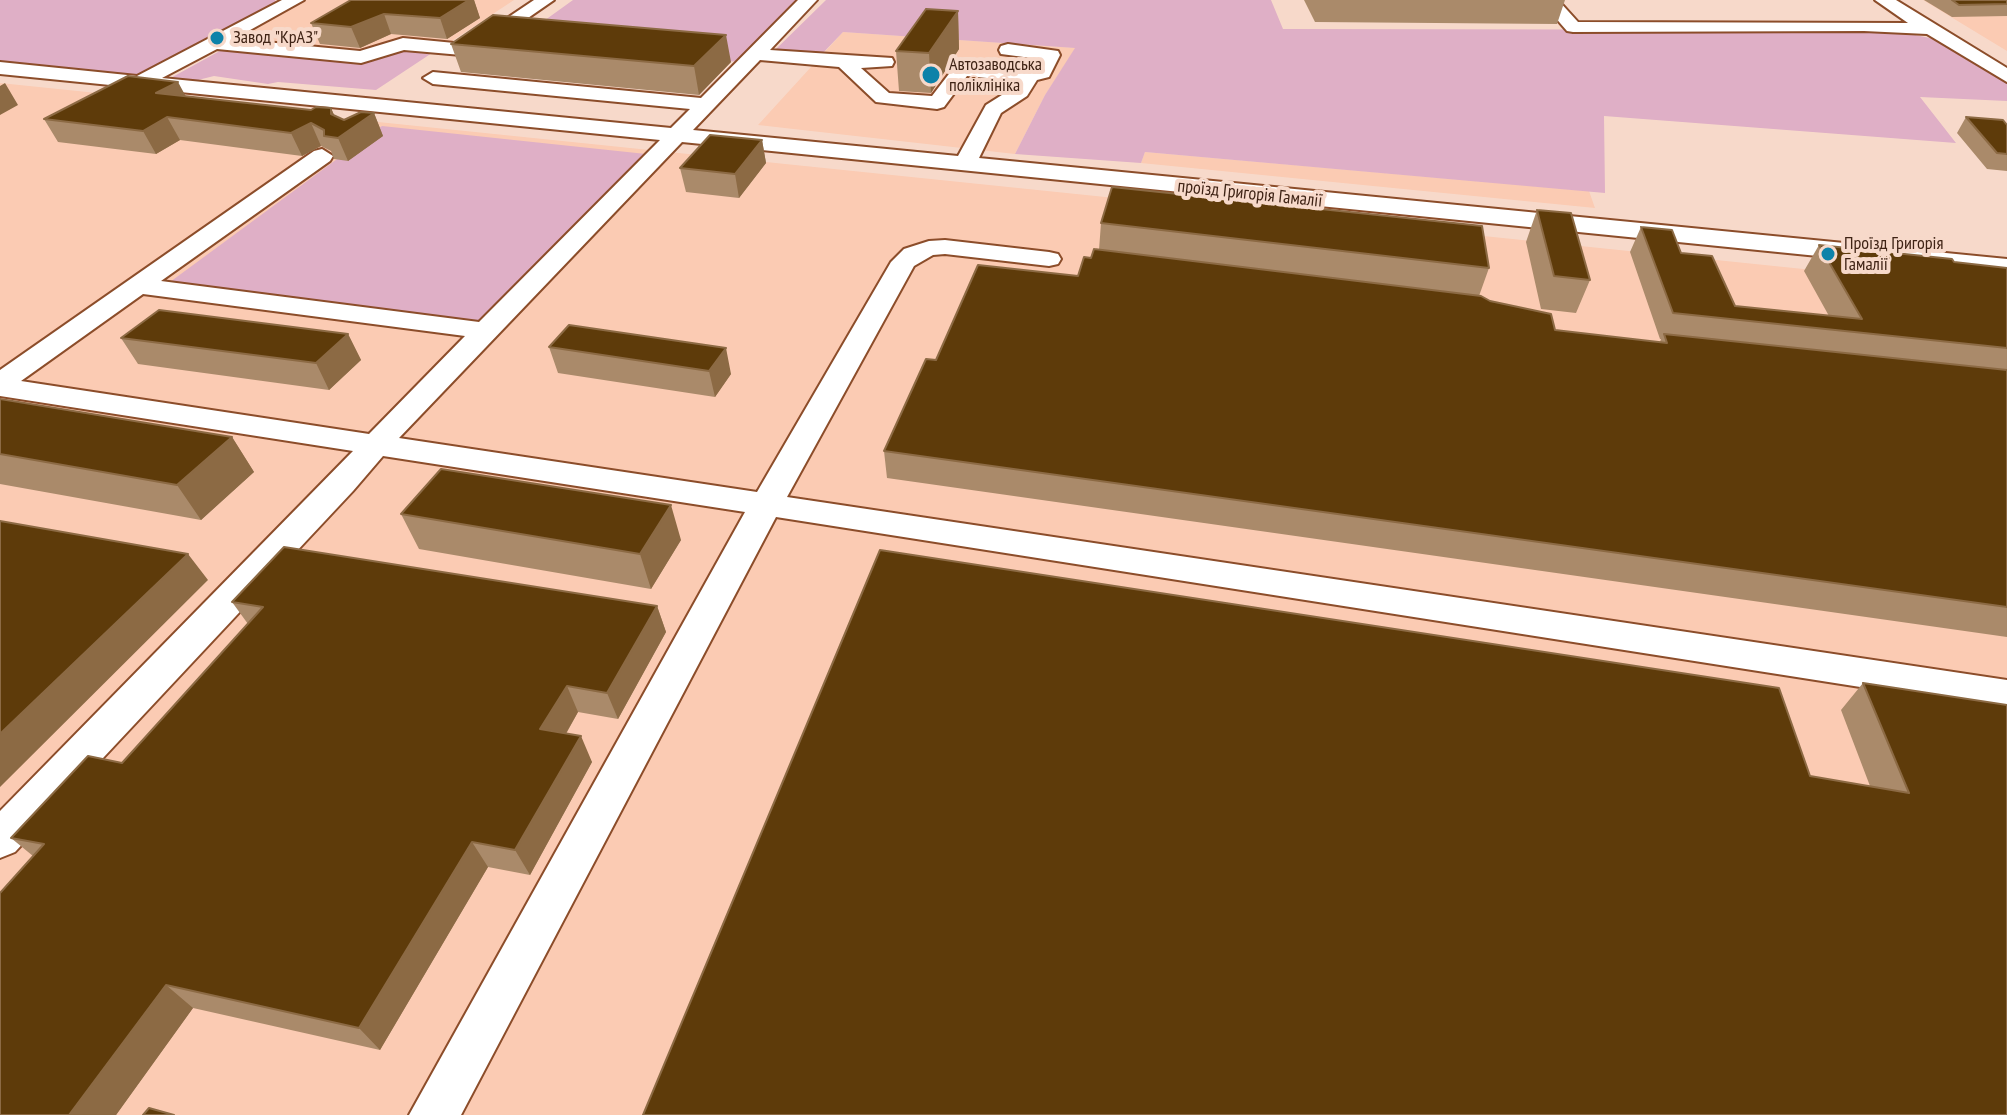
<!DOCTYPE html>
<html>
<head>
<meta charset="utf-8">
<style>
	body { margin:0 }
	canvas { display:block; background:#f7d9ca }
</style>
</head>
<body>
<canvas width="2007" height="1115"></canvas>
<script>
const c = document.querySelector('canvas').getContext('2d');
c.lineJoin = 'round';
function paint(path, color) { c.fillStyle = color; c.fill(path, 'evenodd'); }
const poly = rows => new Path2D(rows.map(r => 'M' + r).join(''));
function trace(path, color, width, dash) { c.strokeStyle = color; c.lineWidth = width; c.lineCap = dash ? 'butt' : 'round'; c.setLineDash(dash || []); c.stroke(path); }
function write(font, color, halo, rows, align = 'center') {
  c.font = font + ' "PT Sans Narrow",sans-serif'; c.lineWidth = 8; c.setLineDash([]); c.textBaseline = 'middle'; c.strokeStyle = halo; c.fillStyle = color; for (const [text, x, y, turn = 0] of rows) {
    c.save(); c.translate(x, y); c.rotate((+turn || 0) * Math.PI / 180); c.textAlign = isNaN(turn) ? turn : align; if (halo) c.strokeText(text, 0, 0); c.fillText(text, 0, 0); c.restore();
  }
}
paint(poly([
	[302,0,514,0,446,45,405,42,364,55,224,42],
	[1923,0,2007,0,2007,51],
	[843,32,1076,48,1045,95,1015,154,758,125],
	[0,83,2007,290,2007,1115,0,1115],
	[1145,152,1589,191,1595,208,1141,163]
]), '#fbcbb3');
paint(poly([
	[0,0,275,0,277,4,141,77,0,62],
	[573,0,799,0,739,62,516,41],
	[826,0,1271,0,1283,29,1892,30,1939,40,2007,83,2007,101,1920,97,1956,143,1604,116,1605,193,1145,152,1141,163,1015,154,1045,95,1075,48,843,32,821,55,774,51],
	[227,47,373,61,418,47,438,49,376,90,278,82,268,84,214,76,190,82,167,80],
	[382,126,646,154,480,322,170,282]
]), '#dfafc6');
const minor = poly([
	[282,0,304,0,234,39,360,51,403,38,475,45,476,39,534,0,554,0,473,56,404,50,361,63,217,49,162,78,671,128,690,109,433,84,423,78,433,72,701,98,798,0,817,0,770,50,892,58,894,62,892,66,861,68,889,93,932,96,955,66,962,64,1034,69,1039,59,1001,54,999,50,1001,46,1008,44,1058,51,1060,55,1049,77,1037,80,1027,96,1001,113,979,158,2007,259,2007,275,682,142,399,438,757,492,891,262,904,249,929,241,945,240,1049,252,1058,254,1061,259,1058,264,1049,266,945,254,933,255,914,266,787,497,2007,680,2007,710,776,517,461,1115,409,1115,745,512,383,456,353,491,15,852,0,858,0,811,353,451,0,396,0,370,314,151,322,149,333,156,330,161,161,281,479,322,660,140,0,74,0,62,137,76,282,0],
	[760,60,839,67,876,102,937,109,944,107,967,76,1017,81,1013,88,986,105,958,156,693,130,760,60],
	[143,294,465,336,369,434,21,381,143,294],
	[1540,0,1558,0,1578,22,1908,23,1875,0,1896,0,2007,68,2007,82,1927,34,1864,31,1573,32,1567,31,1540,0]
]);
trace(minor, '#8c4d2a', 4);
paint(minor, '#fff');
paint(poly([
	[351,0,474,0,480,18,447,39,391,34,360,48,320,44,311,23],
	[1304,0,1565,0,1557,24,1315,22],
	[1924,0,2007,0,2007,16,1952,17],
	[958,11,959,49,931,93,899,91,896,51],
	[451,44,731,62,699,95,461,72],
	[186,96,311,110,331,108,334,115,344,120,374,113,383,136,348,161,334,159,331,151,321,146,302,156,180,140,156,154,58,142,44,119],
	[1966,117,2007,125,2007,171,1987,169,1957,133],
	[762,140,766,163,739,198,686,192,680,168],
	[1537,210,1590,280,1576,313,1541,309,1526,242],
	[1101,223,1489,268,1479,296,1555,330,1660,342,1661,339,1660,339,1630,252,1641,227,1681,253,1735,306,1829,316,1804,271,1819,245,1954,262,2007,268,2007,637,887,478,884,451,936,360,1078,276,1091,258,1099,250],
	[348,334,361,360,329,390,138,364,121,338],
	[549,347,731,374,715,397,558,373],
	[0,399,232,437,254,472,201,520,0,484],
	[401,514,681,540,651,589,419,549],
	[232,602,657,606,666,632,618,719,578,712,566,734,592,762,530,875,488,867,380,1050,193,1008,116,1115,0,1115,33,856,11,838,122,763,248,624],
	[1863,683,2007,705,2007,1115,1810,776,1870,786,1841,710]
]), '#aa8a6a');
paint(poly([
	[469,0,474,0,480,18,447,39,440,18],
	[958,11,959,49,931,93,929,53],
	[384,14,391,34,360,48,351,27],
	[726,35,731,62,699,95,694,66],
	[178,82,190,104,156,93],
	[5,83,18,105,0,115,0,86],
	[331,108,341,131,374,113,383,136,348,161,338,138,331,114],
	[167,117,180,140,156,154,143,131],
	[311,123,321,146,302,156,291,133],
	[762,140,766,163,739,198,735,174],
	[348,334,361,360,329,390,316,363],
	[726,348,731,374,715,397,709,371],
	[232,437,254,472,201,520,177,485],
	[671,505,681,540,651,589,640,554],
	[188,554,208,580,0,787,0,734],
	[657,606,666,632,618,719,607,693],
	[567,686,578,712,553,756,540,729],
	[581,736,592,762,530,875,515,850],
	[472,842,488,867,380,1050,359,1028],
	[166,985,193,1008,116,1115,69,1115]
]), '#8c6a44');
const building = poly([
	[351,0,469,0,440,18,384,14,351,27,311,23,351,0],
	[1952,0,2007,0,2007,4,1959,5,1952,0],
	[926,9,958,11,929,53,896,51,926,9],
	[493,15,726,35,694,66,451,44,493,15],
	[128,76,178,82,156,93,311,110,316,107,331,108,331,114,344,120,361,112,374,113,338,138,324,136,324,130,311,123,291,133,167,117,143,131,44,119,128,76],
	[1966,117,2003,120,2007,125,2007,154,1997,153,1966,117],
	[710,135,762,140,735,174,680,168,710,135],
	[1112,187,1482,226,1489,268,1101,223,1112,187],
	[1537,210,1571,213,1590,280,1554,276,1537,210],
	[1641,227,1672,230,1681,253,1712,256,1735,306,1862,319,1819,245,1952,259,1954,262,2007,268,2007,348,1673,313,1641,227],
	[1094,249,1481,296,1490,301,1551,314,1555,330,1667,343,1664,334,2007,370,2007,607,884,451,926,359,936,360,978,265,1078,276,1084,257,1091,258,1094,249],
	[159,310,348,334,316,363,121,338,159,310],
	[569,325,726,348,709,371,549,347,569,325],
	[0,399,232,437,177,485,0,454,0,399],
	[441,469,671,505,640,554,401,514,441,469],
	[0,521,188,554,0,734,0,521],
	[284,547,657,606,607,693,567,686,540,729,581,736,515,850,472,842,359,1028,166,985,69,1115,0,1115,0,893,44,844,11,838,88,756,122,763,263,607,232,602,284,547],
	[880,550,1779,688,1810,776,1909,793,1863,683,2007,705,2007,1115,643,1115,880,550],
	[149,1108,174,1115,143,1115,149,1108]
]);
paint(building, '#5e3b0a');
trace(building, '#8c6a44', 2);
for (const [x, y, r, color] of [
	[217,38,8,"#0e82a9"],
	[931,75,10,"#0e82a9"],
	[1828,254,8,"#0e82a9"]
]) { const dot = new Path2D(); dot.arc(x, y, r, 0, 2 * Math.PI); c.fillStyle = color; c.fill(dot); trace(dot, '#f7d9ca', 3); }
write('18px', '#3f2315', '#f7d9ca', [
	["Завод \"КрАЗ\"",233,38],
	["Автозаводська",949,65],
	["поліклініка",949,86],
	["Проїзд Григорія",1844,244],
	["Гамалії",1844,265]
], 'left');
write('18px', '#3f2315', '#f7d9ca', [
	["проїзд Григорія Гамалії",1250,194,6]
]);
</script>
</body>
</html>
